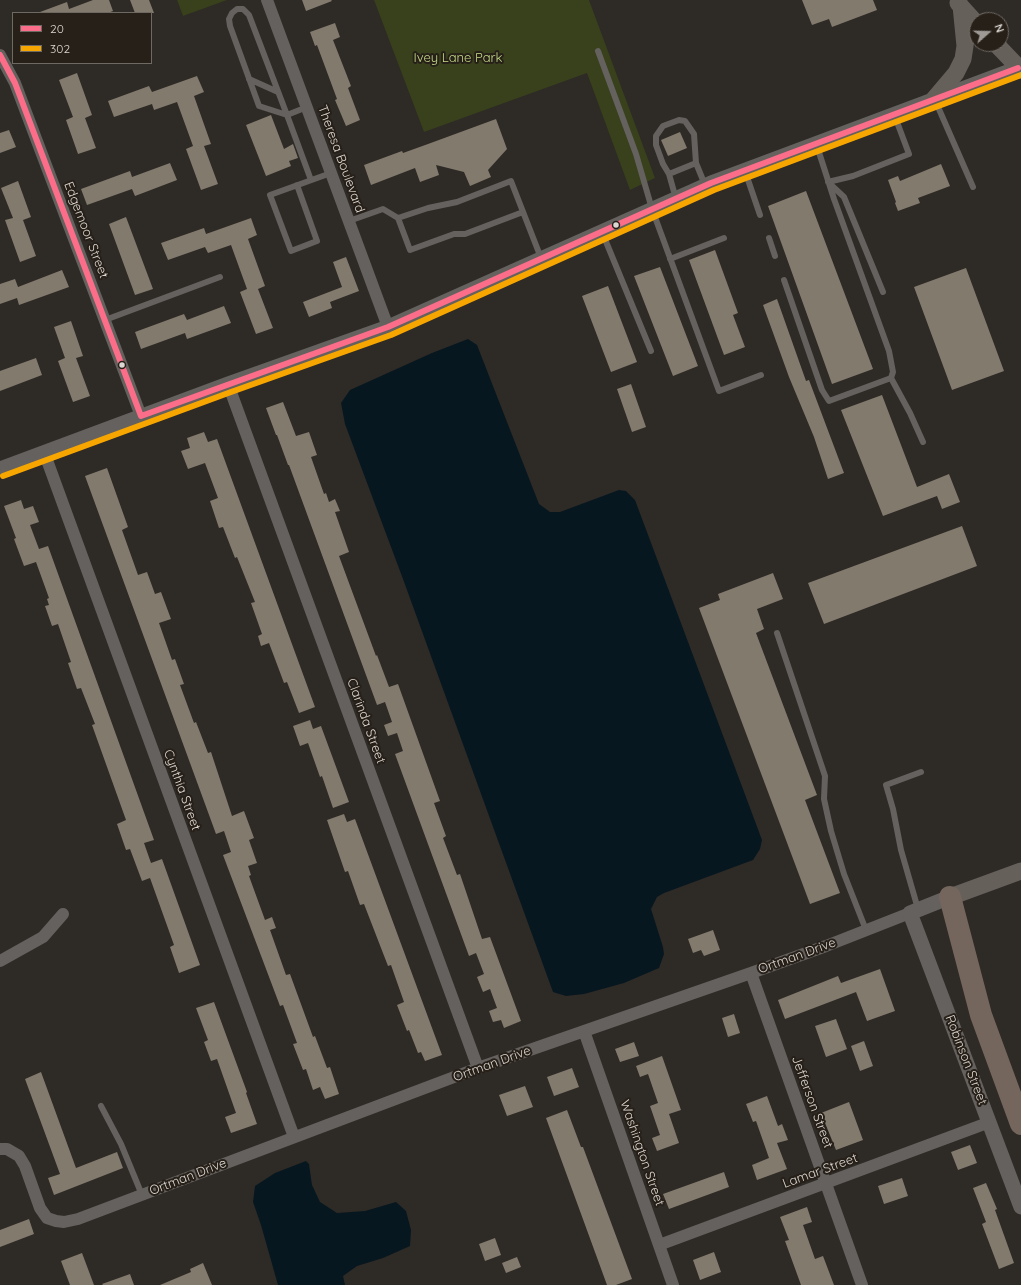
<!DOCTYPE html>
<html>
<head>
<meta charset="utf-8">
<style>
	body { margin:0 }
	#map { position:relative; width:1021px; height:1285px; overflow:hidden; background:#2e2a26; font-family:Quicksand,sans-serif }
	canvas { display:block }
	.legend { position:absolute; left:12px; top:12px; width:140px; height:52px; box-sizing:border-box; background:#272019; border:1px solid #6f6963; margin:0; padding:5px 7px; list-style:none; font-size:12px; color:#dcd7d2 }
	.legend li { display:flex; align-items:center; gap:8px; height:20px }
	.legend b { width:20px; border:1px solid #6f6963 }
	.north { position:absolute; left:969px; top:12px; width:40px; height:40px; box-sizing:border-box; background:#272019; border:1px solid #6f6963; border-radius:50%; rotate:70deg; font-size:11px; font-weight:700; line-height:16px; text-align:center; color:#dcd7d2 }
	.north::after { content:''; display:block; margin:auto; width:14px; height:18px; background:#9f9a96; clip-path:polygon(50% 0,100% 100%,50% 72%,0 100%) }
</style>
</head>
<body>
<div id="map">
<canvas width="1021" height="1285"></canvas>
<ul class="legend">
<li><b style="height:5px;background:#fb6d88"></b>20</li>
<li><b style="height:5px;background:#f7a600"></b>302</li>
</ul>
<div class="north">N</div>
</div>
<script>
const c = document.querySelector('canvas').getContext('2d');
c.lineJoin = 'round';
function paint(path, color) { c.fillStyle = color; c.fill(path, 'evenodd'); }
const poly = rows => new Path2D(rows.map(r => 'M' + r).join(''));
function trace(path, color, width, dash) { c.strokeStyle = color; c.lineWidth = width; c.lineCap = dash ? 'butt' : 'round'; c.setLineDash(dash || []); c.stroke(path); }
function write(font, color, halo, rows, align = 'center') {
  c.font = font + ' Quicksand,sans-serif'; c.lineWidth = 4; c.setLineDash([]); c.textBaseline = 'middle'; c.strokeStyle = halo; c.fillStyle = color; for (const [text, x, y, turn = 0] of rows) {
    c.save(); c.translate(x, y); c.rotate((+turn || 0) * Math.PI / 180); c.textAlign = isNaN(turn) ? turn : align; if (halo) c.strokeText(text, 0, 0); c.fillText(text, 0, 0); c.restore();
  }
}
paint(poly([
	[177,0,227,0,183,16],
	[374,0,589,0,655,178,630,190,587,73,424,132]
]), '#38401c');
paint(poly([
	[468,339,477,345,539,504,550,512,560,512,619,490,626,491,635,500,762,840,760,849,753,860,664,893,657,897,651,909,663,947,664,954,659,968,624,983,584,994,566,996,553,992,403,579,345,424,341,403,350,390,432,353],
	[306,1161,309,1164,312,1185,320,1202,337,1213,365,1211,396,1202,406,1211,411,1230,410,1246,383,1258,357,1266,343,1276,345,1285,278,1285,261,1225,253,1202,255,1186,275,1173]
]), '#071720');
paint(poly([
	[93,0,109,0,113,11,108,13,40,13,40,12,67,2,69,9],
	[130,0,149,0,154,13,135,13],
	[302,0,331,0,332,1,306,11],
	[802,0,873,0,877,10,832,27,829,19,812,25],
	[335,23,340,37,333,40,351,86,348,88,360,120,346,126,335,100,337,99,317,45,315,46,310,32],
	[77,73,92,115,85,118,96,148,78,154,66,120,73,117,59,80],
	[197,76,204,92,194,96,211,144,204,146,218,184,201,190,186,149,193,146,177,102,154,110,152,104,114,117,108,101,149,86,152,92],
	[271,115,284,149,293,144,298,158,289,161,291,166,266,176,246,125],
	[496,119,507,149,488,170,491,177,470,186,464,172,436,165,439,175,420,182,415,168,371,185,364,165,402,151,403,153,428,144],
	[9,130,16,147,0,153,0,133],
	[680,132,687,148,668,156,661,140],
	[170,163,177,180,135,196,132,189,87,205,81,189,130,171,132,177],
	[941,164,950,186,918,198,920,203,898,211,895,203,896,202,888,180,898,176,900,181],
	[18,181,31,217,23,220,36,256,20,262,5,220,13,218,1,188],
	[806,191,873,369,832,384,768,206],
	[126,217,153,289,135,295,109,224],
	[251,218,257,235,248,239,265,286,258,289,273,328,256,334,240,292,247,289,231,245,208,253,205,247,168,260,161,243,204,228,206,234],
	[715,250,738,313,733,315,745,347,724,355,689,260],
	[346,257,359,291,330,302,332,308,309,317,303,302,342,287,333,262],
	[660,267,698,366,673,376,634,276],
	[966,268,1004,371,952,390,914,287],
	[62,270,69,287,19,305,17,298,0,304,0,284,15,279,18,287],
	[608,286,637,362,611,372,582,296],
	[777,299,806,381,809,380,844,473,828,479,814,437,789,377,763,305],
	[224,306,231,323,187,339,185,333,141,349,135,332,184,314,187,320],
	[71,321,83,356,76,358,90,396,73,402,58,361,65,358,54,327],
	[36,358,42,375,0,391,0,371],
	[631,384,646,427,632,432,617,389],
	[882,395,917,487,949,474,960,502,942,509,937,496,883,516,841,410],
	[283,402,296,436,309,432,317,455,311,457,324,494,326,493,329,502,335,499,340,511,335,512,349,552,339,556,376,656,377,655,389,687,398,684,440,801,434,803,446,836,443,838,457,875,460,874,482,939,490,937,521,1021,504,1028,501,1020,493,1022,489,1011,497,1008,490,989,483,992,477,977,484,974,476,953,469,956,395,754,403,751,397,733,388,736,384,725,392,722,385,702,377,705,289,465,288,465,277,435,276,435,266,408],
	[204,432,208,442,217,439,315,707,299,713,287,682,284,683,269,643,261,646,258,636,262,634,251,603,255,602,237,557,235,558,223,527,219,528,210,501,218,498,205,463,188,469,181,451,190,448,187,438],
	[107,468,128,527,122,530,138,575,147,572,155,594,161,592,171,619,159,623,172,660,175,659,184,684,180,685,194,723,196,722,208,753,211,752,232,816,244,811,254,838,249,840,257,863,248,866,251,875,249,876,265,920,272,917,276,928,270,930,286,975,290,974,313,1037,315,1036,327,1068,330,1067,339,1094,325,1099,320,1087,313,1090,306,1069,303,1070,293,1044,297,1043,283,1005,280,1006,223,855,231,852,224,831,216,834,85,476],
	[21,500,24,509,33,506,39,522,30,525,39,549,48,546,154,840,144,843,151,863,162,859,200,965,179,973,170,947,174,945,150,878,142,881,130,849,126,850,117,824,126,820,92,725,95,724,81,688,77,689,68,663,71,662,58,624,52,626,45,606,49,605,47,599,49,598,36,562,24,566,14,539,16,538,4,506],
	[962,526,977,566,824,624,808,583],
	[773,573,783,599,757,609,764,629,756,633,817,795,805,800,840,893,810,904,699,608,720,600,718,594],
	[310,720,313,729,321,726,349,802,333,808,322,776,320,777,308,743,300,746,293,726],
	[344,814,347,822,355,819,442,1055,425,1061,421,1052,418,1053,409,1030,407,1031,397,1005,404,1002,391,965,388,966,364,904,360,905,348,871,345,872,327,820],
	[713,930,720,950,704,956,701,950,693,953,688,939],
	[880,969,895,1011,867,1021,856,992,785,1019,778,1000,838,976,841,983],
	[214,1002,247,1092,246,1093,257,1124,231,1133,225,1117,236,1113,217,1059,211,1061,204,1042,208,1040,196,1008],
	[734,1014,740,1033,728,1037,722,1018],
	[836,1019,847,1049,826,1057,815,1026],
	[864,1041,873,1066,860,1071,851,1046],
	[634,1042,639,1056,620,1062,615,1049],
	[662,1056,681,1110,669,1114,679,1143,657,1151,652,1138,660,1135,650,1106,658,1103,648,1074,640,1077,636,1066],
	[572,1068,579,1087,554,1096,547,1077],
	[41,1072,76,1168,117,1152,123,1168,54,1195,48,1178,60,1174,25,1079],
	[525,1086,533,1107,507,1116,499,1095],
	[767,1096,778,1126,782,1124,788,1140,777,1143,787,1169,757,1180,752,1165,769,1158,756,1121,753,1122,746,1104],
	[849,1102,863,1140,836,1150,821,1113],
	[567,1110,581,1147,583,1147,632,1279,616,1285,607,1285,546,1118],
	[970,1145,977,1163,958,1170,951,1152],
	[724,1172,729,1187,669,1209,663,1194],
	[902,1178,908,1196,884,1204,878,1186],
	[986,1183,997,1209,995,1210,1014,1263,999,1269,982,1224,986,1222,973,1188],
	[807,1207,812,1222,803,1225,815,1259,823,1256,834,1285,801,1285,785,1241,789,1240,780,1217],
	[29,1219,34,1234,0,1247,0,1230],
	[495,1238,501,1255,485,1261,479,1244],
	[714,1252,721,1272,700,1280,693,1260],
	[82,1253,94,1285,70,1285,61,1261],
	[517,1257,521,1267,506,1273,502,1263],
	[203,1263,212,1285,160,1285,191,1272,190,1269],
	[130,1274,134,1285,103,1285,102,1284]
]), '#837a6e');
trace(poly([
	[598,51,636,154,652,209,719,391,761,375],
	[249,79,278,92],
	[935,100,973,187],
	[307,107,287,115,259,106,230,26,229,19,232,13,237,9,243,9,249,15,287,115,311,180],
	[745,171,760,215],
	[669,174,696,163],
	[828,182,853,176,909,154,894,114],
	[829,183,844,197,883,292],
	[297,185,317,241,291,251,270,195,331,173],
	[676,199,669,174,663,164,656,145,656,136,663,126,679,120,685,121,694,134,696,163,705,185],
	[398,218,410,250,454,234,465,234,523,212],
	[349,221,383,209,398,218,428,208,457,202,511,181,541,258],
	[602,232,651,351],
	[769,238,775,256],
	[670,259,724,238],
	[784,280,822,390,829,401,891,378,893,372,889,351,834,199,816,143],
	[105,320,220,277],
	[891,378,910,413,923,442],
	[777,633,825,776,824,799,831,831,844,874,866,930],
	[918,909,901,850,893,809,886,785,921,772],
	[101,1106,121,1144,142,1195]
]), '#64615e', 6);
trace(poly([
	[267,0,388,327],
	[0,55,15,83,141,416],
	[228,384,478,1068],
	[44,452,294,1137],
	[0,961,43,937,63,914],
	[751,973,862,1285],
	[584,1031,673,1285],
	[0,1149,7,1149,19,1156,25,1166,40,1208,47,1218,56,1221,64,1222,78,1219,478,1068,751,973,826,946,910,913],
	[659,1245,990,1122]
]), '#64615e', 12);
trace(poly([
	[0,469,228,384,388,327,711,183,1018,68],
	[950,897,910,913,1021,1207]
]), '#64615e', 15);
trace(poly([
	[958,3,977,24],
	[996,44,1021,70],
	[934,99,956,73,963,59,965,46,961,6],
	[950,897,1021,871]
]), '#66605b', 17);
trace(poly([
	[950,897,981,1015,1021,1124]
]), '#74665c', 22);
trace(poly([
	[0,55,15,83,141,416],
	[141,416,388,327,711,183,1018,68]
]), '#fb6d88', 6);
trace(poly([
	[3,476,231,392,391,335,714,190,1021,75]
]), '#f7a600', 6);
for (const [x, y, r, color] of [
	[616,225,3.5,"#dcd7d2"],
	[122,365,3.5,"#dcd7d2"]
]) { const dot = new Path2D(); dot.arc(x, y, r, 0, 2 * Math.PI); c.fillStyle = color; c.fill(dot); trace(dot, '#272019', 1.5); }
write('13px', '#c4db86', '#272019', [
	["Ivey Lane Park",458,58]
]);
write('13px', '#dcd7d2', '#272019', [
	["Theresa Boulevard",341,159,70],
	["Edgemoor Street",86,230,69],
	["Clarinda Street",366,721,70],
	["Cynthia Street",182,790,70],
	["Ortman Drive",797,956,-20],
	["Robinson Street",966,1060,69],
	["Ortman Drive",492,1064,-20],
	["Jefferson Street",812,1102,70],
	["Washington Street",642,1153,71],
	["Lamar Street",820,1171,-20],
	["Ortman Drive",188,1177,-21]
]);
</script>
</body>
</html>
